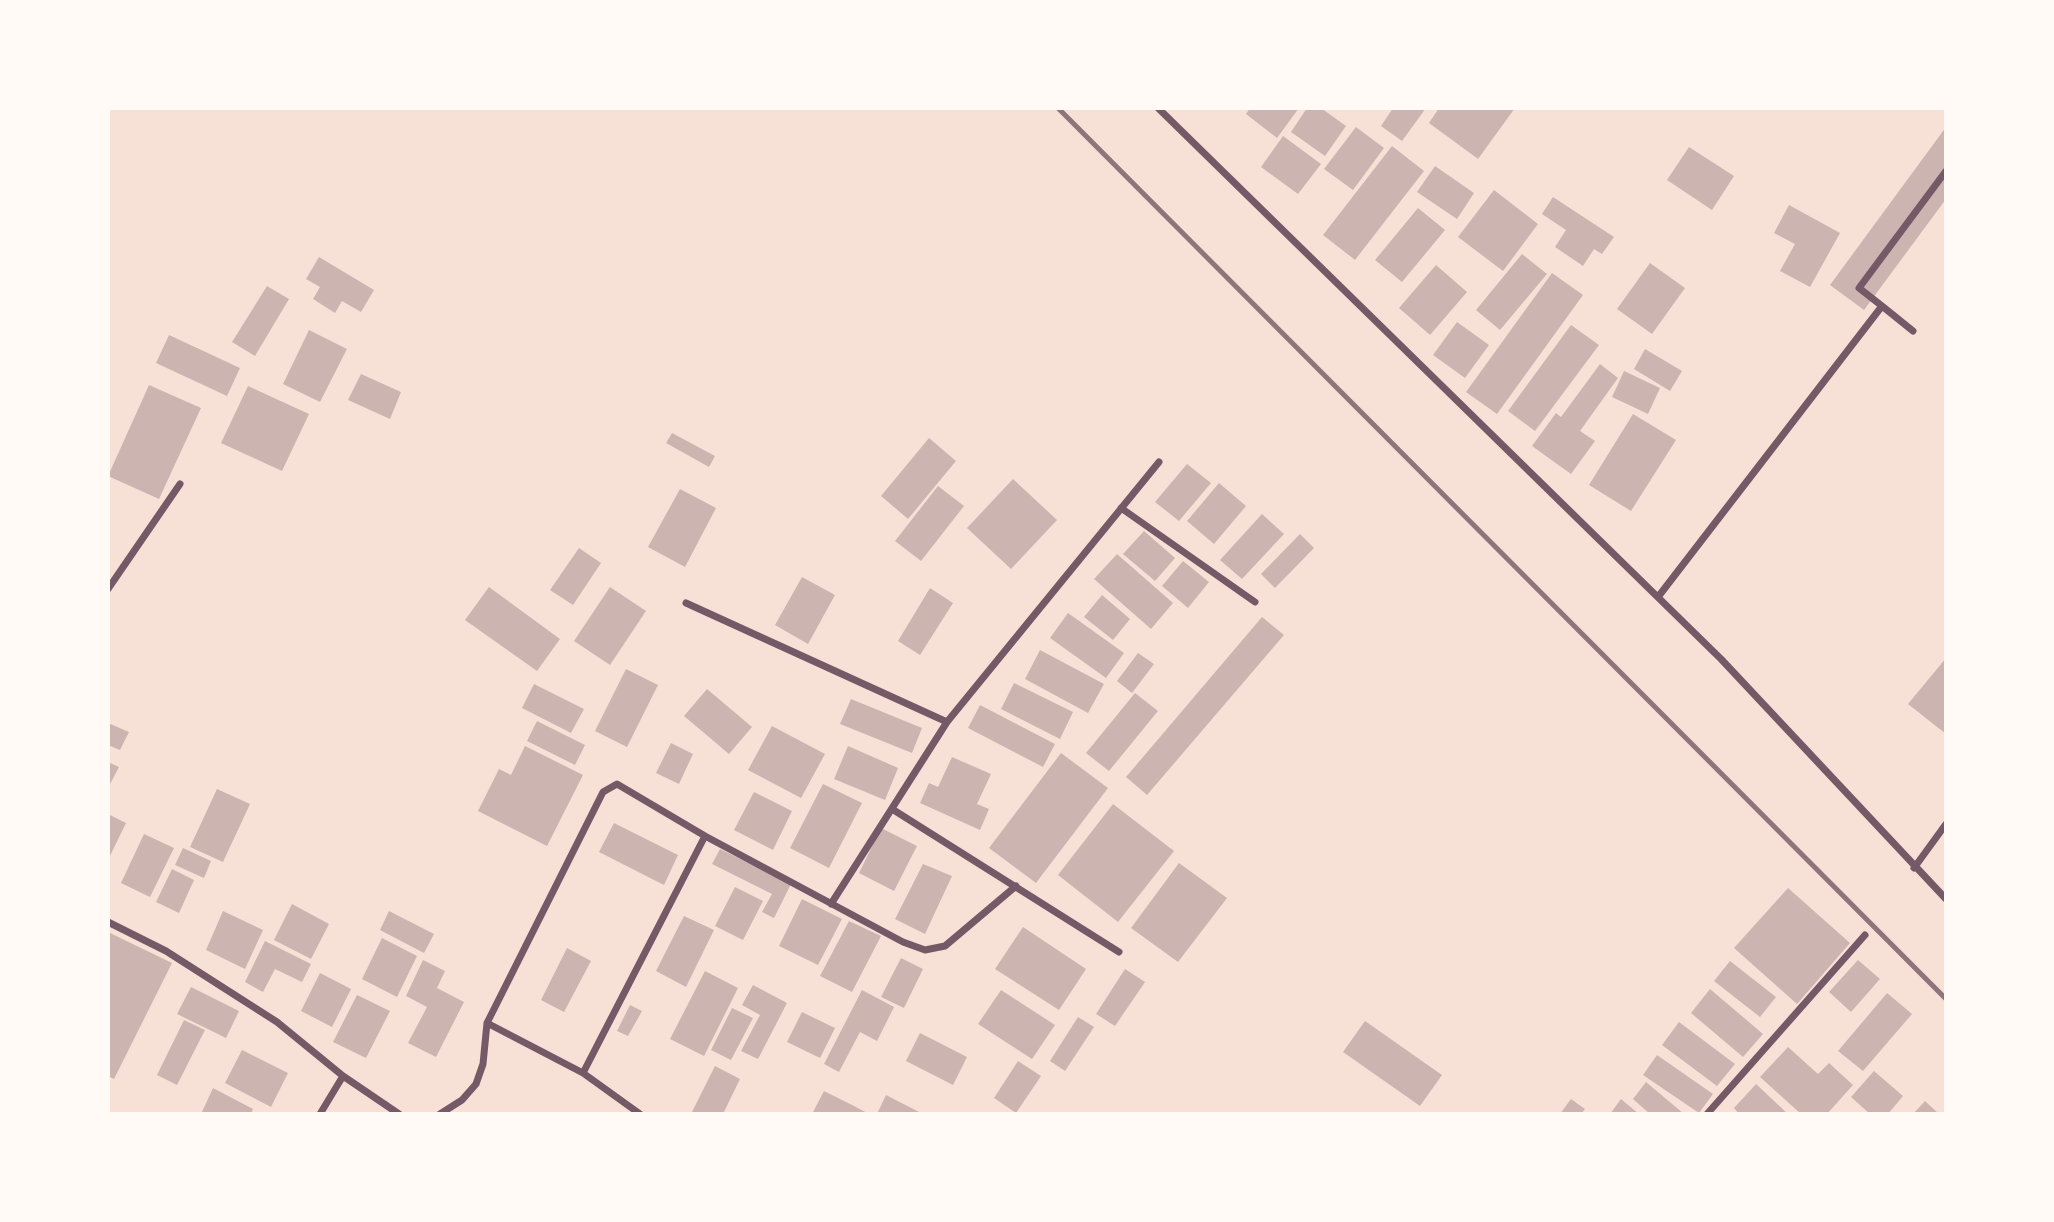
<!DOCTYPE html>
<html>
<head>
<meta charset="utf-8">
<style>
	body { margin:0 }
	#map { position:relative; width:2054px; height:1222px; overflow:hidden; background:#f7e1d7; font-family:"DM Sans",sans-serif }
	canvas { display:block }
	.frame { position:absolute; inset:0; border:110px solid #fffaf5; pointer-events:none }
</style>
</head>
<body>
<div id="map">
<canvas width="2054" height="1222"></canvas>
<div class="frame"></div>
</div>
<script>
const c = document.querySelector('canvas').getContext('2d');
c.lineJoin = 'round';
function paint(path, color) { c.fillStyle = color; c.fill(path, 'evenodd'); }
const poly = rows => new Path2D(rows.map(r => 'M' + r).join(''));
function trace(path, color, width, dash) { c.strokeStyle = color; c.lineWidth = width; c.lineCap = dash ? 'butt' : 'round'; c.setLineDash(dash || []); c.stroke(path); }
paint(poly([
	[1250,108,1299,108,1277,138,1246,114],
	[1307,108,1321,108,1346,126,1325,156,1291,132],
	[1393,108,1426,108,1402,141,1381,126],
	[1439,108,1515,108,1478,159,1429,123],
	[1356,127,1384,148,1353,190,1324,169],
	[1946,127,1946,199,1864,310,1830,285],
	[1283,136,1321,164,1298,194,1261,167],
	[1392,146,1424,171,1355,260,1323,235],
	[1689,147,1734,176,1712,210,1667,180],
	[1435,166,1474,193,1457,219,1417,192],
	[1494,190,1538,224,1503,271,1458,237],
	[1553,197,1614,237,1602,254,1594,249,1583,266,1555,247,1566,230,1542,214],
	[1789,205,1840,233,1810,287,1780,271,1795,244,1774,233],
	[1418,208,1445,230,1402,282,1375,260],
	[1522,254,1547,274,1500,330,1476,310],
	[319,257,374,290,361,312,342,301,335,313,313,299,320,287,306,279],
	[1650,263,1685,288,1652,334,1617,309],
	[1436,265,1467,292,1430,335,1399,308],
	[1552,273,1583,295,1497,414,1466,392],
	[267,286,289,299,255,356,232,342],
	[1457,322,1489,345,1465,378,1433,355],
	[1571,325,1599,345,1535,431,1508,411],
	[309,330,347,349,320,402,283,384],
	[169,335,240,368,227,396,156,363],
	[1645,349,1682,371,1670,391,1634,369],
	[1600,364,1618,378,1580,431,1595,441,1571,474,1532,446,1556,413,1561,417],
	[1624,371,1660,388,1648,414,1612,397],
	[361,374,401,392,390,419,348,400],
	[149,385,201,408,159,499,108,476],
	[248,386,309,414,282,471,221,443],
	[1633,414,1676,440,1631,511,1589,485],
	[672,433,715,456,709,467,666,443],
	[929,438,956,461,908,519,881,496],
	[1187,464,1211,483,1179,521,1155,502],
	[1013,479,1057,520,1011,569,967,528],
	[1219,483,1246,506,1214,544,1187,521],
	[938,486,964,506,921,561,895,541],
	[680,489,716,508,685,567,648,547],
	[1262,514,1284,534,1242,579,1220,560],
	[1144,531,1175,558,1155,581,1123,554],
	[1300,534,1314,548,1275,588,1261,574],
	[579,548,601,563,573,605,550,590],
	[1117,554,1173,603,1151,629,1094,579],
	[1183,561,1209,582,1188,608,1162,586],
	[802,577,835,595,808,644,775,625],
	[489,587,560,639,537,671,465,620],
	[610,587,646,611,610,665,574,641],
	[930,588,953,603,920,655,898,641],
	[1102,595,1130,619,1113,640,1084,617],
	[1068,613,1124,653,1106,678,1050,638],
	[1262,617,1284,635,1147,795,1126,777],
	[1040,650,1104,684,1088,713,1025,679],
	[1138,653,1154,664,1132,693,1117,681],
	[1946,658,1946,734,1908,704],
	[626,669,658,685,627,747,595,731],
	[1014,683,1073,712,1060,739,1001,709],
	[534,684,584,709,571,733,522,708],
	[707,689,752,727,729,754,684,716],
	[1135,693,1158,711,1109,771,1086,753],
	[851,699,922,728,912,753,840,724],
	[980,705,1055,744,1043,767,968,728],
	[537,721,585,745,575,765,527,741],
	[108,723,129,732,120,750,108,745],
	[772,726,825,754,801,798,748,770],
	[671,743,693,754,679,784,656,773],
	[525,746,583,775,547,846,478,811,499,769,511,775],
	[848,746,898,768,885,800,834,779],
	[1061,753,1108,788,1036,883,989,848],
	[952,757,991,774,977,804,989,809,980,830,920,803,929,783,938,787],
	[108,762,119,767,108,788],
	[823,784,862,803,829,868,790,848],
	[217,789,250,804,223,862,190,847],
	[754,792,792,811,773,850,734,830],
	[1113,804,1174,851,1118,922,1058,875],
	[108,814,126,823,108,860],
	[614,823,678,855,664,885,599,852],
	[881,828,917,846,894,891,859,873],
	[144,834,174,848,150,897,121,883],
	[183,848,211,861,204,878,175,865],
	[720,849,791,884,774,918,762,912,772,894,712,864],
	[1179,863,1227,898,1178,962,1131,928],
	[923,864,952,876,925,934,895,919],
	[172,869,194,880,179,913,156,902],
	[735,887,763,901,743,940,715,926],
	[1788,888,1850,943,1797,1004,1734,948],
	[802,899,842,919,818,965,779,946],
	[292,904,329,924,311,959,274,940],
	[223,911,263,930,245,969,206,950],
	[389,911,434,934,424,953,380,930],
	[684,916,714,930,686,987,656,971],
	[849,921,881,936,852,992,820,976],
	[1023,927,1086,969,1059,1010,995,969],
	[108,932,172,963,114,1079,108,1076],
	[382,938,417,956,397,997,362,979],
	[265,941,311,964,302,982,275,969,263,992,245,982],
	[567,948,591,961,564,1012,541,1000],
	[901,958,923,969,904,1008,881,997],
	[423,960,445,971,437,988,464,1002,436,1057,408,1043,427,1007,406,996],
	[1858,960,1880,979,1851,1012,1829,992],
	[1730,961,1776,997,1760,1017,1714,981],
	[1125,969,1145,982,1115,1026,1096,1014],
	[705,971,738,988,704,1056,670,1039],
	[320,973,351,989,332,1027,301,1011],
	[753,985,787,1003,758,1059,741,1051,760,1015,742,1005],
	[191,987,239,1011,226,1038,177,1014],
	[1710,989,1763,1034,1743,1057,1691,1013],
	[862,990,894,1007,877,1041,860,1032,839,1072,824,1064],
	[1001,990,1055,1025,1032,1059,978,1024],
	[1887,993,1912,1014,1863,1071,1838,1051],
	[357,995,390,1011,366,1058,333,1042],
	[630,1005,642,1011,628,1036,617,1031],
	[732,1008,753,1018,731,1060,711,1050],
	[802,1012,835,1028,820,1058,787,1042],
	[1078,1017,1094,1027,1065,1071,1050,1061],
	[184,1020,205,1030,177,1085,157,1075],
	[1365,1021,1442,1075,1420,1106,1343,1052],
	[1679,1022,1735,1064,1717,1086,1662,1045],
	[920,1033,967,1057,953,1085,906,1061],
	[1788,1047,1818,1074,1829,1063,1853,1085,1827,1114,1801,1114,1760,1077],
	[242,1050,288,1073,271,1107,225,1083],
	[1657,1055,1713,1094,1699,1113,1643,1075],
	[1018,1061,1041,1076,1016,1113,994,1098],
	[715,1066,740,1079,723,1114,691,1114],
	[1874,1071,1903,1096,1888,1114,1870,1114,1851,1097],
	[1646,1082,1684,1114,1650,1114,1633,1099],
	[1756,1084,1788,1114,1739,1114,1734,1108],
	[213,1088,253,1109,251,1114,201,1114],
	[824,1091,854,1106,869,1114,812,1114],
	[886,1095,923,1114,877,1114],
	[1571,1099,1585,1109,1581,1114,1560,1114],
	[1621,1099,1639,1114,1610,1114],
	[1925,1101,1939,1114,1913,1114]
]), '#ccb4b1');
trace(poly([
	[1158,108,1721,659,1946,899],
	[1882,306,1913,331],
	[1121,508,1255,602],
	[108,589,180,484],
	[1658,597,1882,306,1859,288,1946,171],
	[686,603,947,722],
	[892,809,1119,952],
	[705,836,903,942,925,950,945,946,1016,886],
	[1914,868,1946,824],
	[831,904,947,722,1159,462],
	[108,922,166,951,277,1022,343,1076],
	[487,1023,603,792,617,784,705,836,583,1073],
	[320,1114,343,1076,399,1114],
	[440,1114,462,1100,476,1084,483,1064,487,1023,583,1073,640,1114],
	[1707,1114,1865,935]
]), '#755966', 7);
trace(poly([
	[1058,108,1946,999]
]), '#8f747c', 5);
</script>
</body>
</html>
